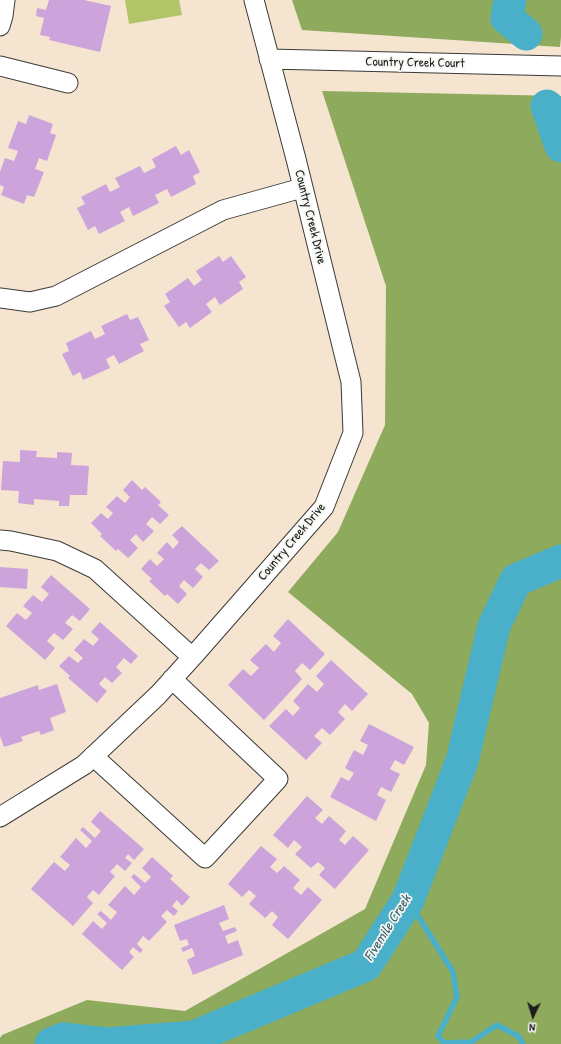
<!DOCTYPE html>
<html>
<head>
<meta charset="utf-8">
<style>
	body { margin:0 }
	#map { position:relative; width:561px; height:1044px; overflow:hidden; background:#f4e4d0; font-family:"Patrick Hand",sans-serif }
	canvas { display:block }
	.north { position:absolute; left:513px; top:996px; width:40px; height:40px; -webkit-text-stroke:3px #f6f6f2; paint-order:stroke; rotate:184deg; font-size:11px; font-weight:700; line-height:16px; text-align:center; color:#1c1c1c }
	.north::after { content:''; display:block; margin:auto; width:14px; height:18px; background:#1c1c1c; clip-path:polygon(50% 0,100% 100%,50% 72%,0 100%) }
</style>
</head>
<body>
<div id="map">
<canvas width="561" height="1044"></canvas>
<div class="north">N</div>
</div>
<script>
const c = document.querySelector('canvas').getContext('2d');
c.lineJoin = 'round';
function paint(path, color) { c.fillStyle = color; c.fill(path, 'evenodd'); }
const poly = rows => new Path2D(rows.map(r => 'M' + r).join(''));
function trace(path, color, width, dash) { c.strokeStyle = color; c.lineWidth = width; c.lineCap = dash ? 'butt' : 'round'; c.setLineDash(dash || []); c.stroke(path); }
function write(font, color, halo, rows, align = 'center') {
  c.font = font + ' "Patrick Hand",sans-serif'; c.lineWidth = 3.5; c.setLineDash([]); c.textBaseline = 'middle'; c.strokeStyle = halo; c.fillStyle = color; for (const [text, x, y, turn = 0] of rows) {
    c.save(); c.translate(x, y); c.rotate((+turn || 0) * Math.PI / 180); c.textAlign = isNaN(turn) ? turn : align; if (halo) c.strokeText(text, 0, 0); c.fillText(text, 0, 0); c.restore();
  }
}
paint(poly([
	[125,0,179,0,182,15,129,24]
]), '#b3c468');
paint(poly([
	[292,0,561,0,561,37,560,47,302,30],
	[322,91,561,96,561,1044,0,1044,0,1038,2,1035,87,1000,185,1011,365,909,426,765,429,723,412,694,288,592,338,532,385,425,386,286]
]), '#8eaa5c');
trace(poly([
	[408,900,453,972,457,997,438,1036,444,1043,471,1042,497,1025,518,1036,523,1044]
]), '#4aafc9', 5.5);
trace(poly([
	[510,0,507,18,526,34],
	[547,106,561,146],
	[51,1044,63,1039,107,1044,194,1037,366,965,408,900,462,761,494,626,516,580,561,561]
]), '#4aafc9', 33);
paint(poly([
	[49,0,84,0,111,6,100,52,49,40,50,37,40,35,44,18,36,16,37,8,46,10],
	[29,115,53,124,50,133,56,135,47,161,39,158,35,169,44,172,34,197,27,195,24,204,1,195,4,187,0,185,0,172,5,158,14,161,18,151,8,148,18,121,26,124],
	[176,146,181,155,189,150,200,172,193,176,196,184,171,197,167,189,155,195,159,203,133,216,129,207,120,212,125,221,99,234,95,226,88,230,77,208,85,204,81,197,106,184,110,192,120,187,115,178,140,166,144,173,156,167,152,159],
	[219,256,223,262,231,256,246,277,239,282,243,289,220,305,215,297,206,304,212,312,190,328,186,322,179,327,164,306,170,302,165,294,188,278,194,286,202,280,196,271],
	[127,314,130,320,138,317,149,340,140,344,144,351,119,364,114,355,106,359,110,368,83,380,80,372,73,376,62,354,69,351,66,343,91,331,95,339,105,334,101,326],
	[20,450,37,451,36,457,57,458,57,452,72,453,71,465,89,466,87,495,70,495,69,506,59,506,59,501,34,499,34,505,18,503,19,491,1,490,3,461,20,462],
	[132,480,142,490,145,487,161,502,158,505,169,515,160,524,152,517,146,524,154,531,143,542,136,534,130,540,138,548,128,558,118,549,116,551,100,536,102,534,91,523,101,513,108,519,113,513,106,507,117,496,125,503,130,497,123,490],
	[182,526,219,561,209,570,201,563,195,569,203,577,193,588,184,580,179,586,187,594,178,604,167,594,165,596,149,581,152,579,141,569,150,559,157,566,164,559,157,553,167,542,173,549,179,542,172,535],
	[0,567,28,569,27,589,0,587],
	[51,575,90,609,80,621,72,615,65,623,73,629,63,640,54,633,47,641,55,648,45,660,6,626,17,613,26,620,32,613,23,606,33,595,42,602,49,594,41,587],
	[288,619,325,654,310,670,302,663,295,671,302,679,264,720,228,685,243,669,251,676,259,668,250,660,266,644,274,652,281,643,273,636],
	[100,622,138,656,131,664,124,658,116,667,122,673,112,683,105,677,99,684,107,691,97,703,68,678,70,676,59,666,69,656,78,663,83,658,74,650,84,639,93,646,99,639,91,632],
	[331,660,368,694,352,711,345,704,338,712,345,719,330,735,322,728,314,736,322,743,306,760,269,726,286,709,293,716,300,708,293,701,308,684,317,692,324,684,316,676],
	[57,684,66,712,50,718,54,730,41,735,39,731,21,737,23,741,4,747,0,736,0,698,38,685,39,690],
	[369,724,414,747,404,765,395,760,390,769,400,774,391,792,381,787,377,795,386,800,376,821,330,797,341,777,349,781,354,773,345,768,354,750,363,755,368,745,360,741],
	[307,796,323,810,315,818,322,824,329,816,346,831,339,840,345,845,353,836,369,850,335,889,319,875,325,868,318,862,311,868,295,854,302,847,294,840,288,848,273,835],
	[100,811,144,849,134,860,128,854,125,858,132,863,125,871,117,864,110,872,115,876,99,895,93,890,87,897,93,903,73,926,31,889,54,862,65,871,70,865,60,857,76,838,86,848,92,841,80,830,83,827,95,838,101,831,91,822],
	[261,846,277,859,270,867,277,873,284,866,300,880,293,888,301,895,308,887,322,900,288,939,272,925,278,917,272,911,265,918,249,904,256,896,249,890,242,897,228,884],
	[152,857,173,876,170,879,190,897,182,906,177,900,172,906,178,911,174,916,167,910,161,916,167,922,149,941,143,936,137,944,143,950,140,953,133,947,129,952,134,957,122,970,82,934,93,921,102,929,107,923,97,914,101,911,111,920,117,912,108,905,125,886,134,895,141,887,131,877,134,874,145,883,151,877,142,868],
	[224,905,229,919,219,923,223,931,235,927,237,931,225,936,228,944,238,940,243,955,193,975,187,960,195,956,192,948,183,952,181,948,189,945,187,939,180,941,174,925]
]), '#cca4db');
const minor = poly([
	[0,26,3,16,5,0],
	[269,59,561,66],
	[0,66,68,83],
	[0,298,30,302,56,296,223,210,302,188],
	[0,540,11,541,57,551,95,569,192,657],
	[93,756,205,858,278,779,172,679],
	[0,817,84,765,158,695,196,653,324,507,353,433,351,382,296,159,254,0]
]);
trace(minor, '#3c3a37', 21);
trace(minor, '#fff', 19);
write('13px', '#1c1c1c', '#f6f6f2', [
	["Country Creek Court",415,63,1],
	["Country Creek Drive",310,217,76],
	["Country Creek Drive",292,542,-50]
]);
write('italic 14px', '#315e6a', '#f6f6f2', [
	["Fivemile Creek",388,928,-58]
]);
</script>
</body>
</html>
